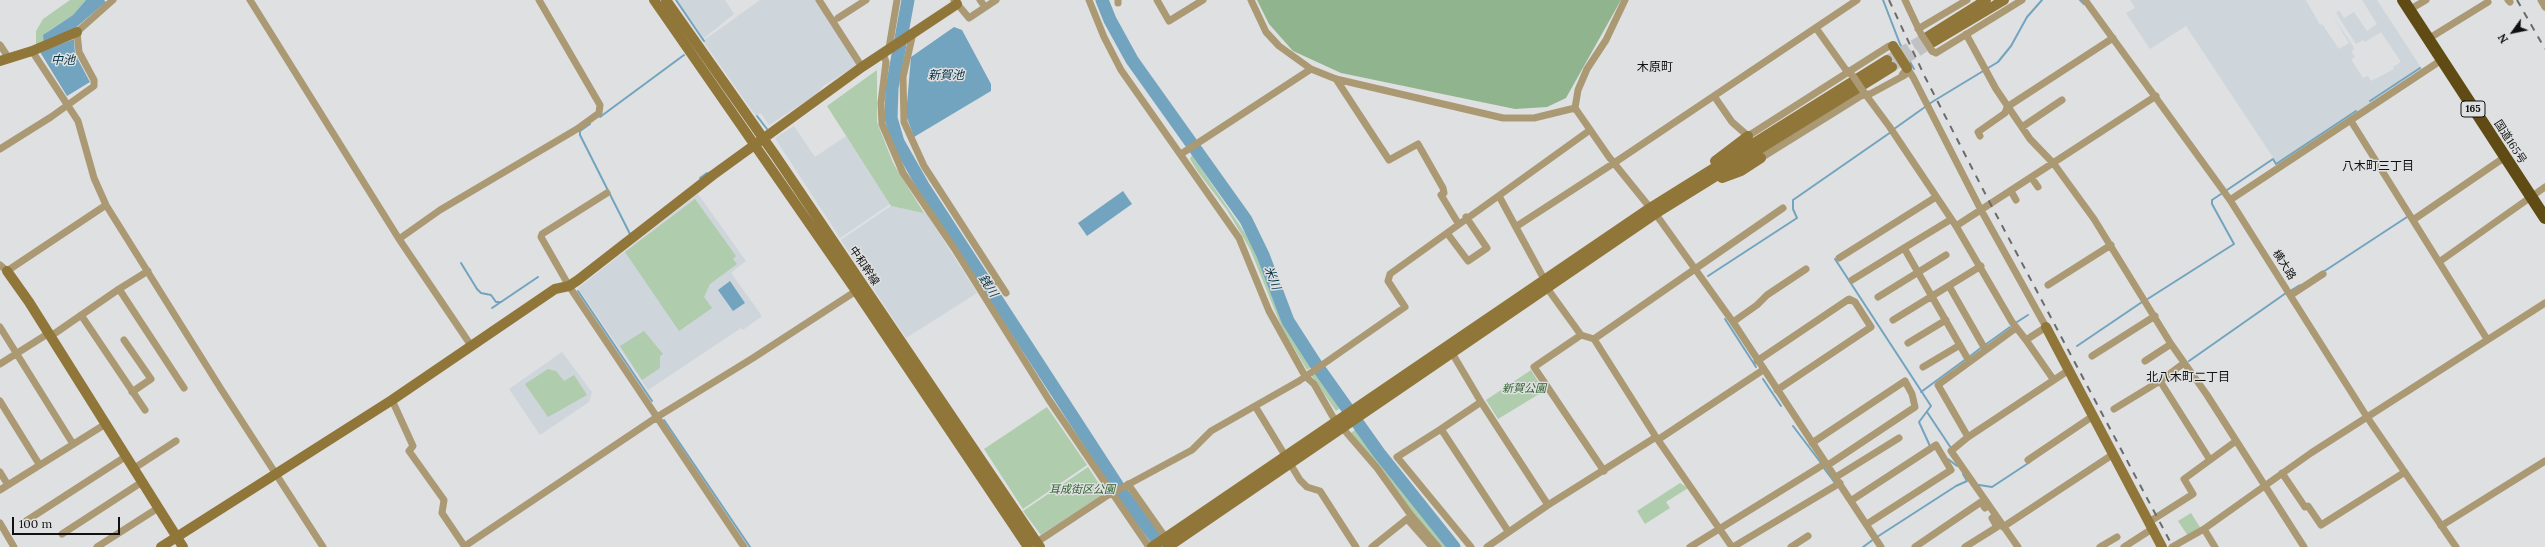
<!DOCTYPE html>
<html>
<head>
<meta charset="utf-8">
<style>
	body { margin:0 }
	#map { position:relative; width:2545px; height:547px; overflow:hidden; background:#dfe0e1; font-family:Lora,serif }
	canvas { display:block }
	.north { position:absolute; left:2493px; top:12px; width:40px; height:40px; -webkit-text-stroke:3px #dfe0e1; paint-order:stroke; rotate:237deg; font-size:11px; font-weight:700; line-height:16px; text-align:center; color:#101010 }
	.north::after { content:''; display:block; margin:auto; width:14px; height:18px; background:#101010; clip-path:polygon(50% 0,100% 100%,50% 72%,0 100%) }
	.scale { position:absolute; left:12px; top:517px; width:108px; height:18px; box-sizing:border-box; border:2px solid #101010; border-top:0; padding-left:5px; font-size:12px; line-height:14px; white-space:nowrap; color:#101010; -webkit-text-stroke:3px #dfe0e1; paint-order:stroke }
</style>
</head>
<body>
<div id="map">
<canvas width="2545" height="547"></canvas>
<div class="north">N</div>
<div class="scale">100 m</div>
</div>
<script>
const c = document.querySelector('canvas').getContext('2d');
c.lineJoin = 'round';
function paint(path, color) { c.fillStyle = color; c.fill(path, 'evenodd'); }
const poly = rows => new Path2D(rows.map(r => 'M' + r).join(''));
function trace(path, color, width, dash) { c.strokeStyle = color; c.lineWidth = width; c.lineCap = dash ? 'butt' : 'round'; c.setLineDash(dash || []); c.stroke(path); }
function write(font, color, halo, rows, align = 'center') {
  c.font = font + ' Lora,"Noto Sans JP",serif'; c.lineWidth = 3; c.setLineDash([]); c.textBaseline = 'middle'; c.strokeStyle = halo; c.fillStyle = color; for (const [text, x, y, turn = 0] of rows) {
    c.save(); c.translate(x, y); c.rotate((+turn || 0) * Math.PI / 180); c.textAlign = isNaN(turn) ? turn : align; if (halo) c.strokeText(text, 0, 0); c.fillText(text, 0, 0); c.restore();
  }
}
paint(poly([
	[677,0,725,0,734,14,704,38],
	[760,0,817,0,859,64,823,86,816,95,769,125,761,113,756,116,703,41],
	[2130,0,2306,0,2320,25,2322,24,2339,49,2349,43,2332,15,2353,46,2354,49,2351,51,2355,57,2351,59,2363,78,2368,76,2371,81,2394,69,2393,67,2401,62,2381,32,2365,42,2363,40,2356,44,2336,13,2339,10,2344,18,2354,12,2367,31,2377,24,2362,0,2377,0,2422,69,2278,165,2186,26,2150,49,2126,13,2135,8],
	[794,126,815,157,846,136,890,204,840,238,775,138],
	[698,194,746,261,731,273,762,316,743,330,741,328,648,390,578,288],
	[891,206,926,213,977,293,906,338,841,240],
	[562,352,592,392,589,402,540,435,509,389]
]), '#ced5db');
paint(poly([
	[70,0,86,0,73,15,47,32,44,43,36,45,36,31,43,19],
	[877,70,877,122,893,163,924,213,891,206,827,106],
	[1192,155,1251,242,1285,325,1313,366,1307,370,1282,328,1250,249,1227,210,1198,172,1190,159],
	[695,199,736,256,733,259,737,264,710,284,704,297,712,308,679,331,625,252],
	[644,331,663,354,660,356,660,368,642,380,620,346],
	[548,369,556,371,564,381,574,375,587,395,548,417,525,384],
	[1531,370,1544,391,1498,419,1486,400],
	[1316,372,1340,408,1336,411,1311,375],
	[1047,407,1087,465,1023,509,984,449],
	[1356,429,1401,490,1448,547,1441,547,1423,527,1351,433],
	[1088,467,1103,490,1103,494,1041,535,1023,511],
	[1680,483,1688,488,1666,502,1670,508,1645,524,1637,511],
	[2191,513,2201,529,2188,536,2178,521]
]), '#afccad');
paint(poly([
	[1257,0,1621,0,1566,98,1547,107,1515,109,1341,73,1293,51,1269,24]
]), '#90b48e');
paint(poly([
	[86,0,104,0,106,2,73,30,44,43,43,35,73,15],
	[954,27,962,30,991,84,991,91,914,137,906,115,911,57],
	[74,39,75,54,90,82,67,96,40,52],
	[1123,191,1132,204,1087,236,1078,223],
	[730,281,745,303,733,311,718,290]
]), '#72a4bf');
trace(poly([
	[676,0,704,41],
	[1883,0,1900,44,1914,69],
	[2080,0,2084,4],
	[2370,101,2420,68],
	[757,116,767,129],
	[600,117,684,55],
	[590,124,580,131,580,135,630,234],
	[1894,129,1932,102,1998,62,2011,46,2027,17,2042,0],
	[700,178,707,173],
	[2227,190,2273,159,2276,164,2356,111],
	[1835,259,1931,406,1919,422,1930,446],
	[461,263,477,289,481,293,491,295,496,302,501,302,538,277,492,308],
	[2323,272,2407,217],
	[1708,276,1797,218,1793,209,1793,200,1891,132],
	[578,291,652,401],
	[2290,291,2300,285],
	[2146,300,2234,244,2212,204,2212,200,2221,194],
	[1725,319,1756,367],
	[2017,322,2028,315],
	[1985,345,2010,327],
	[2077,346,2142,302],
	[1969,357,1982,347],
	[2189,361,2286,293],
	[1763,379,1781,406],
	[1921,392,1966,359],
	[1927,412,1951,448],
	[664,420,750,547],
	[1793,426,1821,463],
	[1948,459,1957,466],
	[1823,467,1835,483],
	[1979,485,1992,487,2030,462],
	[1877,537,1956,486,1967,481,1963,474],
	[1863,547,1874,539]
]), '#72a4bf', 2);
trace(poly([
	[908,0,892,88,891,118,898,142,923,186,1123,494,1162,547],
	[1102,0,1110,20,1132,60,1246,220,1263,255,1288,321,1315,363,1379,453,1454,547]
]), '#72a4bf', 13);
trace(poly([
	[1887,60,1927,37],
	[1892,67,1930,44]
]), '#c0c1c2', 10, [10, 5]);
trace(poly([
	[250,0,399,239,472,347],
	[819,0,862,67],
	[954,0,969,18,996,0],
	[980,0,985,7],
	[1089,0,1104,37,1121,70,1239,238,1269,311,1305,376,1314,384,1333,417,1377,468,1410,514,1438,547],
	[1118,0,1118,3],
	[1157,0,1169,21,1203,0],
	[1251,0,1266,32,1279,46,1311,69,1336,79,1503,118,1534,118,1575,108],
	[1625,0,1606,40,1587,69,1578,90,1575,108,1609,157,1660,220,1733,322,1881,547],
	[1905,0,1920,32],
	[2085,0,2230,200,2367,417,2456,547],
	[2508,0,2510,2],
	[2541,0,2545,7],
	[2409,10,2426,0],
	[838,18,866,0],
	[1816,28,1846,70,1852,75],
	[1918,29,1967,0],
	[913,33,903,77,904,122,924,166,1006,293],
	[1966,34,1996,89,2030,139,2054,164,2094,219,2171,344,2207,395,2304,547],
	[2428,39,2488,2],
	[0,45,8,57],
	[889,48,897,0],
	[32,51,78,121,94,178,106,205,221,389,323,547],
	[1932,51,1936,53,2022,0],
	[883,53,886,62,881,103,882,124,903,173,954,248,1049,400,1149,547],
	[1336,79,1389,160,1418,144,1443,188,1444,193,1441,195,1458,223],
	[1863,91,1889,126,1956,226,2012,322,2026,340,2046,327,1981,210,1913,77,1907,68,1902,75],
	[1714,96,1732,122,1748,136,1889,46,1893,46],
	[2351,121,2487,339],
	[2022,127,2062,100],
	[1980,136,1978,132,2005,113,2007,107,2113,38],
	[0,149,51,117,94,86,94,80,79,52,77,32,113,0],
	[1181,154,1311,69],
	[1761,158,1864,94,1870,94,1905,75],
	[2031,177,2038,187],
	[2011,191,2016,200],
	[607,193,542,234,541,237,569,286,744,547],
	[1499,196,1544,279],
	[2230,200,2440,61],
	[1950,220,1904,248,1969,361],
	[2413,220,2505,157],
	[1517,226,1614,163,1857,0],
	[1956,226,2156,96],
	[1447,233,1468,261,1487,248,1466,217],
	[399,239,440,210,577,129,599,113,600,105,539,0],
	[1839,258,1936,197],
	[2439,262,2545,187],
	[0,265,7,271,106,205],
	[1852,280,1904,248],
	[2048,285,2111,245],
	[1949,286,1985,349],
	[1547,288,1581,335],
	[119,289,184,388],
	[981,291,998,281],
	[2291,295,2323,274],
	[1878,297,1946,255],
	[81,315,145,410],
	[1893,320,1981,266],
	[1733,322,1757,305,1767,295,1806,269],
	[0,327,73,444],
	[51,336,119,289,148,271],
	[1594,339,1581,335,1534,367,1604,471],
	[124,340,151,379,132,392],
	[2026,340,2053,379],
	[1908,343,1946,320],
	[1452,353,1481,402,1548,505],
	[2092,356,2155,316],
	[1757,361,1849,299,1855,302,1871,327,1777,390],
	[2145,361,2171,344],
	[2184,363,2160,381,2210,460],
	[0,364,49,333],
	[1923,367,1960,345],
	[392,400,413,446,409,451,444,500,442,513,465,547],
	[0,401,39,464],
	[1481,402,1441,429,1508,531],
	[1255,406,1300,480,1307,487,1320,491,1356,547],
	[2114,409,2160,381],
	[1441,429,1397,457,1471,547],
	[1968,437,1938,385,2016,328],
	[1659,439,1763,370],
	[1812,443,1905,381,1912,394,1915,407,1828,465],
	[2028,460,2093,416],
	[133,469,176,441],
	[0,472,8,485],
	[2282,473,2305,507,2308,506,2321,525,2405,472],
	[1836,477,1899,438],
	[1128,484,1168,541],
	[0,490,104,425],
	[1852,500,1936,445,1951,470,1867,524],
	[26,521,125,457],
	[2149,522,2193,494,2184,479,2236,441],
	[0,523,14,547],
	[2441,526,2545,461],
	[2003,527,2112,455],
	[2204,529,2215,547],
	[62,534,142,482],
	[1034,544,1105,497,1192,450,1211,431,1299,381,1405,307,1388,281,1390,274,1590,130],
	[465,546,657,417,753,358,856,291],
	[97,547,158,508],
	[1372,547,1407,519,1432,547],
	[1487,547,1548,505,1656,437],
	[1690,547,1826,463],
	[1732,547,1656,437,1594,339,1783,208],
	[1733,547,1840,483],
	[1791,547,1808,536],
	[1915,547,1981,502,1985,508],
	[1965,547,1997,527,1992,518],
	[2018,547,1951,451,1968,437,2069,370],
	[2100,547,2117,537],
	[2124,547,2152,529],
	[2172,547,2204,529,2311,453,2545,303]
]), '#ab9973', 7);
trace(poly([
	[654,0,856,291,1028,547],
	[666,0,775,155,1040,547],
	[1927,37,1986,0],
	[1930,44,2004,0],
	[0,61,32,51,77,32],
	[1715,161,1748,136],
	[1722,178,1741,171,1761,158],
	[7,271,29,302,183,547],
	[2046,327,2162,547],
	[161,547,392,400,555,289,569,286,578,280,713,175,862,67,957,4],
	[1152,547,1650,208,1887,60],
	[1168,547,1655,214,1892,67]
]), '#91763a', 10);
trace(poly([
	[2403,0,2545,218]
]), '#614b15', 12);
trace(poly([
	[1889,0,1925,77,1990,203,2173,547],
	[2517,0,2545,49]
]), '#6b6b6c', 2, [7, 7]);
trace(poly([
	[1921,34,1932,51],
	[1853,76,1863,91]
]), '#ab9973', 7);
trace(poly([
	[1893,46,1907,68]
]), '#91763a', 10);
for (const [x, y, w] of [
	[2473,109,24]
]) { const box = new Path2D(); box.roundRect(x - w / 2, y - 8, w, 16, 3); c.fillStyle = '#dfe0e1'; c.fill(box); trace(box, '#101010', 1); }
write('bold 10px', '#101010', null, [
	["165",2473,109]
]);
write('11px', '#101010', '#dfe0e1', [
	["国道165号",2510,142,57],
	["横大路",2284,265,58],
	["中和幹線",864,266,56]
]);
write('italic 11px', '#2f612e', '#dfe0e1', [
	["新賀公園",1524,389],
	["耳成街区公園",1082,490]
]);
write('italic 12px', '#043245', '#dfe0e1', [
	["中池",63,61],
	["新賀池",946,76],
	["米川",1272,278,69],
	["銭川",988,286,57]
]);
write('12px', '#101010', '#dfe0e1', [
	["木原町",1655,68],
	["八木町三丁目",2378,167],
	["北八木町二丁目",2188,378]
]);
</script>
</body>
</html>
